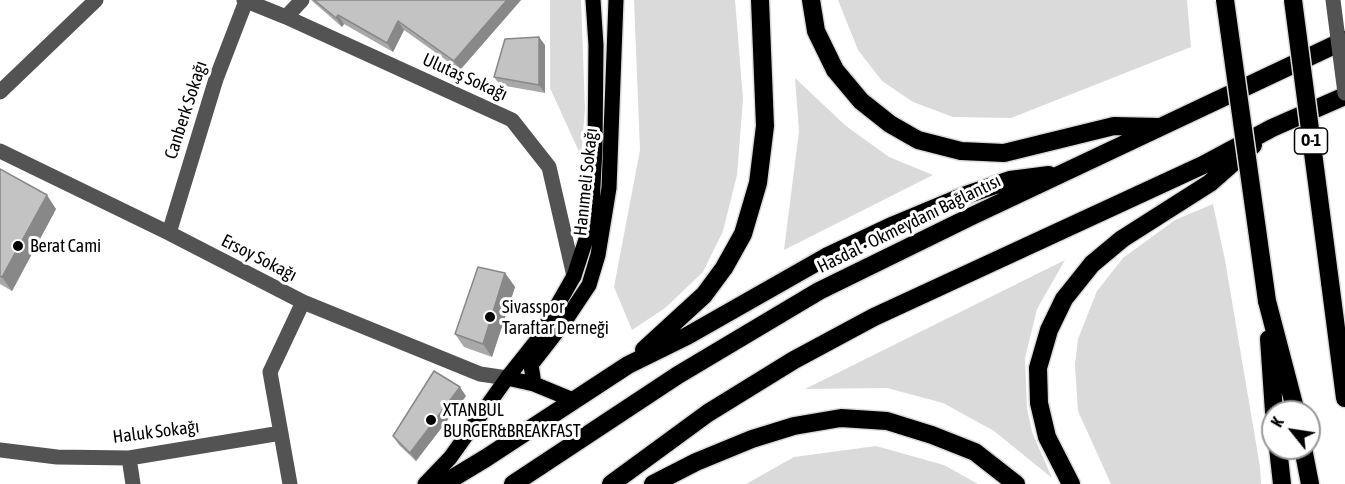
<!DOCTYPE html>
<html>
<head>
<meta charset="utf-8">
<style>
	body { margin:0 }
	#map { position:relative; width:1345px; height:484px; overflow:hidden; background:#fff; font-family:"Asap Condensed",sans-serif }
	canvas { display:block }
	.north { position:absolute; left:1261px; top:400px; width:60px; height:60px; box-sizing:border-box; background:#fff; border:2px solid #999; border-radius:50%; rotate:300deg; font-size:16px; font-weight:700; line-height:24px; text-align:center; color:#000 }
	.north::after { content:''; display:block; margin:auto; width:21px; height:27px; background:#000; clip-path:polygon(50% 0,100% 100%,50% 72%,0 100%) }
</style>
</head>
<body>
<div id="map">
<canvas width="1345" height="484"></canvas>
<div class="north">K</div>
</div>
<script>
const c = document.querySelector('canvas').getContext('2d');
c.lineJoin = 'round';
function paint(path, color) { c.fillStyle = color; c.fill(path, 'evenodd'); }
const poly = rows => new Path2D(rows.map(r => 'M' + r).join(''));
function trace(path, color, width, dash) { c.strokeStyle = color; c.lineWidth = width; c.lineCap = dash ? 'butt' : 'round'; c.setLineDash(dash || []); c.stroke(path); }
function write(font, color, halo, rows, align = 'center') {
  c.font = font + ' "Asap Condensed",sans-serif'; c.lineWidth = 6; c.setLineDash([]); c.textBaseline = 'middle'; c.strokeStyle = halo; c.fillStyle = color; for (const [text, x, y, turn = 0] of rows) {
    c.save(); c.translate(x, y); c.rotate((+turn || 0) * Math.PI / 180); c.textAlign = isNaN(turn) ? turn : align; if (halo) c.strokeText(text, 0, 0); c.fillText(text, 0, 0); c.restore();
  }
}
paint(poly([
	[550,0,581,0,585,109,581,156,550,88],
	[634,0,735,0,743,99,737,175,723,231,703,272,665,308,632,330,614,287,640,150],
	[838,0,1187,0,1191,47,1011,118,953,117,913,102,882,81,858,50],
	[795,78,846,126,889,157,933,175,784,250,799,131],
	[1213,204,1225,260,1260,467,1261,484,1111,484,1078,411,1075,365,1078,339,1097,291,1123,258,1175,220],
	[1065,260,1037,309,1025,358,1027,408,1032,432,1052,478,994,431,943,403,887,388,805,389],
	[876,446,944,465,978,484,746,484,794,457]
]), '#dadada');
const major = poly([
	[507,378,534,384,573,400],
	[534,384,531,365,563,324,589,285,598,255,609,188,616,0],
	[425,484,450,458,507,378,538,339,574,276,591,224,595,148,596,45,593,0]
]);
const highway = poly([
	[811,0,816,31,835,70,861,101,890,124,918,140,961,151,1004,153,1114,126,1159,127],
	[1330,282,1345,398],
	[1267,301,1296,412],
	[1269,339,1274,412],
	[644,350,704,295,724,268,743,234,758,183,765,126,760,0],
	[1278,448,1282,484],
	[1303,448,1310,484],
	[443,484,486,458,628,365,687,336,826,257,894,225,966,195,1010,180,1049,175],
	[513,484,678,375,819,291,972,216,1345,40],
	[611,484,708,413,794,360,874,317,1203,165,1272,128,1345,96],
	[653,484,696,462,752,439,794,426,841,418,887,421,932,435,975,452,1016,484],
	[1071,484,1047,437,1039,403,1038,368,1049,330,1064,299,1092,264,1122,239,1210,183,1253,145]
]);
trace(major, '#dbdbdb', 18);
trace(highway, '#dbdbdb', 21);
trace(poly([
	[244,0,286,17,512,120,549,167,574,276],
	[286,17,302,0],
	[0,92,96,0],
	[0,151,169,233,303,302,480,374,507,378],
	[169,233,216,79,246,1],
	[0,450,57,457,129,458,281,433],
	[129,458,133,484],
	[290,484,270,372,303,302]
]), '#535353', 15);
trace(major, '#000', 15);
trace(highway, '#000', 18);
const highwayBridge = poly([
	[1225,0,1267,301],
	[1293,0,1330,282]
]);
trace(highwayBridge, '#dbdbdb', 21, []);
trace(poly([
	[1333,0,1345,93]
]), '#535353', 15);
trace(highwayBridge, '#000', 18);
paint(poly([
	[311,0,521,0,460,70,404,30,393,52,344,24,342,27],
	[545,45,545,93,500,85,494,77],
	[0,169,56,209,12,291,0,284],
	[505,273,515,287,492,357,464,347,455,334],
	[466,396,416,461,399,445,393,436]
]), '#a8a8a8');
paint(poly([
	[507,0,521,0,460,70,454,61],
	[338,15,344,24,342,27,336,18],
	[398,21,404,30,393,52,387,43],
	[539,37,545,45,545,93,539,85],
	[47,195,56,209,12,291,2,277],
	[505,273,515,287,492,357,483,344],
	[460,387,466,396,416,461,410,453]
]), '#888');
const building = poly([
	[314,0,507,0,454,61,398,21,387,43,338,15,336,18,314,0],
	[539,37,539,85,494,77,505,39,539,37],
	[0,169,47,195,2,277,0,276,0,169],
	[478,267,505,273,483,344,455,334,478,267],
	[434,371,460,387,410,453,393,436,434,371]
]);
paint(building, '#c3c3c3');
trace(building, '#888', 1.5);
for (const [x, y, r, color] of [
	[18,246,6,"#000"],
	[490,317,6,"#000"],
	[431,420,6,"#000"]
]) { const dot = new Path2D(); dot.arc(x, y, r, 0, 2 * Math.PI); c.fillStyle = color; c.fill(dot); trace(dot, '#fff', 2); }
for (const [x, y, w] of [
	[1311,141,33]
]) { const box = new Path2D(); box.roundRect(x - w / 2, y - 13, w, 26, 4.5); c.fillStyle = '#fff'; c.fill(box); trace(box, '#000', 1.5); }
write('bold 16px', '#000', null, [
	["O-1",1311,141]
]);
write('18px', '#000', '#fff', [
	["Ulutaş Sokağı",465,77,24],
	["Canberk Sokağı",186,110,-72],
	["Hanımeli Sokağı",586,182,-84],
	["Hasdal - Okmeydanı Bağlantısı",909,224,-26],
	["Ersoy Sokağı",259,258,27],
	["Haluk Sokağı",156,432,-7]
]);
write('18px', '#000', '#fff', [
	["Berat Cami",30,246],
	["Sivasspor",502,307],
	["Taraftar Derneği",502,328],
	["XTANBUL",443,410],
	["BURGER&BREAKFAST",443,431]
], 'left');
</script>
</body>
</html>
